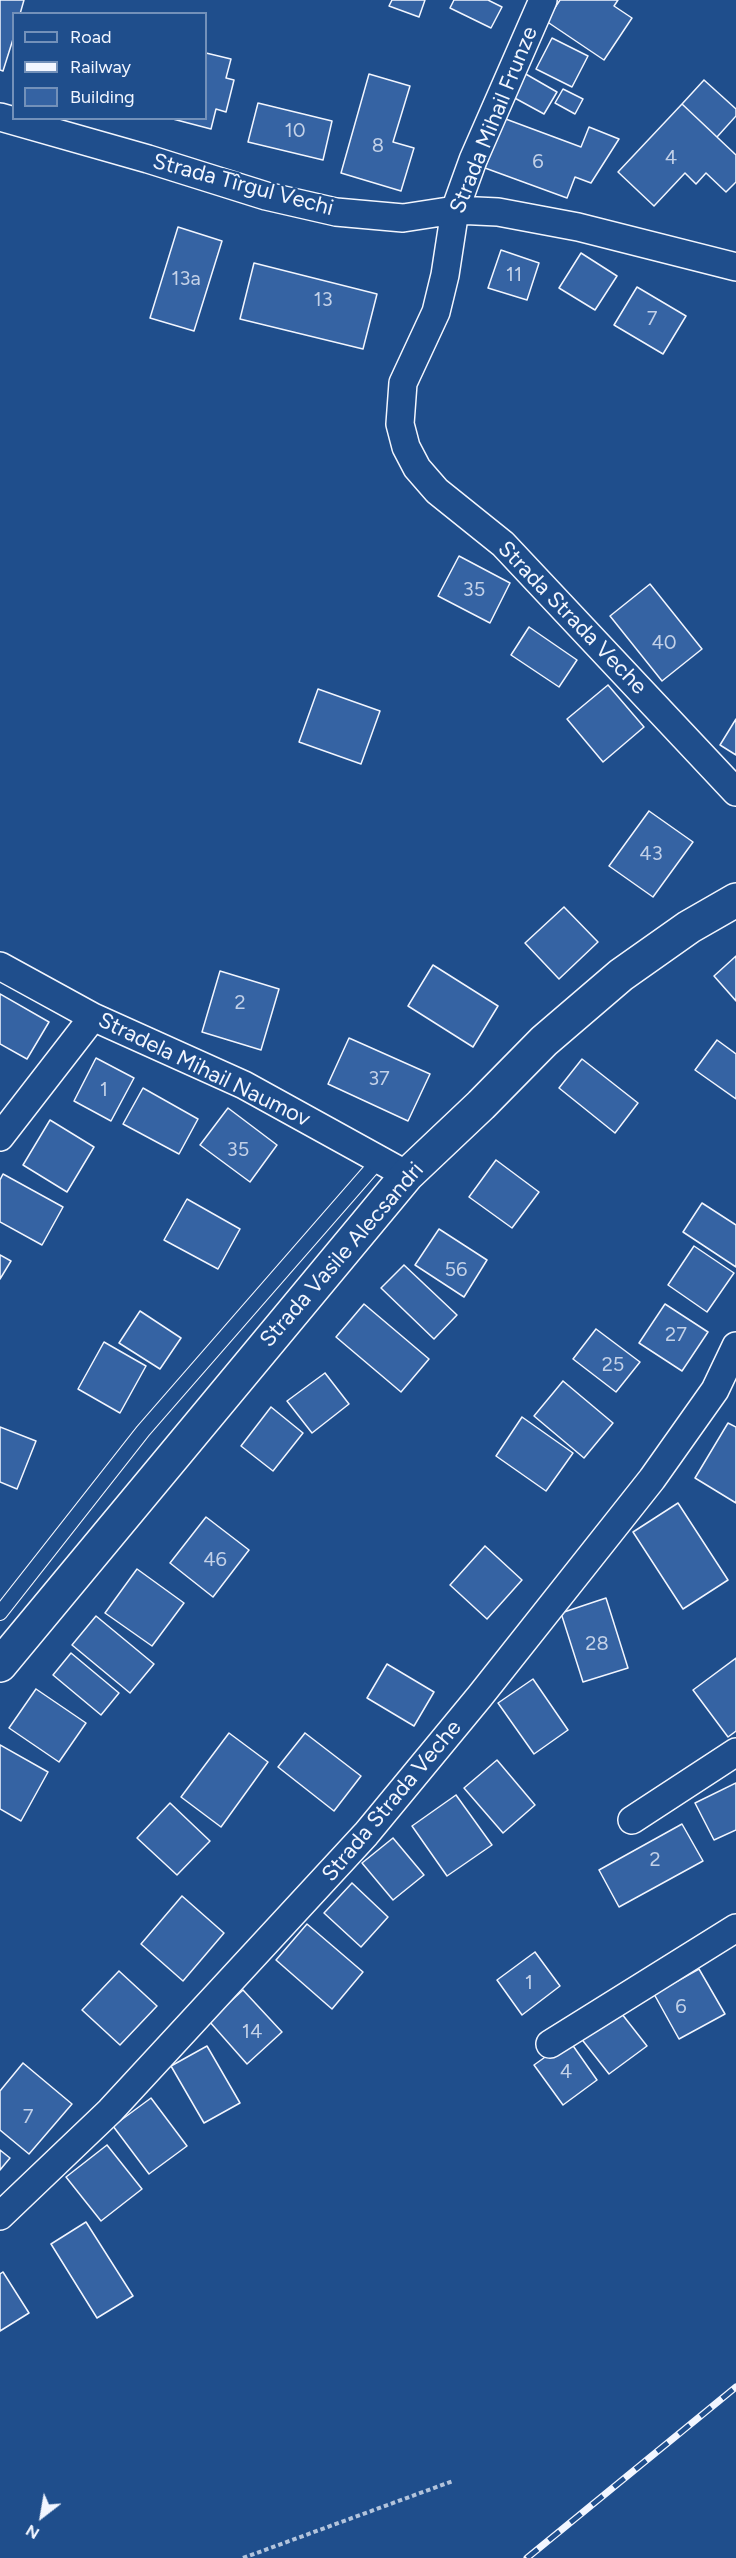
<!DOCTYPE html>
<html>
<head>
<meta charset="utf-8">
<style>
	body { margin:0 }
	#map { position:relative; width:736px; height:2558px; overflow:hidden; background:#1f4e8c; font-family:Figtree,sans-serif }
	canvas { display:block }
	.legend { position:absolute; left:12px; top:12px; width:195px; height:108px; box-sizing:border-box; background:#1f4e8c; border:2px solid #7391ba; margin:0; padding:8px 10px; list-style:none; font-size:18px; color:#f2f6ff }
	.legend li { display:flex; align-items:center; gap:12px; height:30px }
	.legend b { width:30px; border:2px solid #7391ba }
	.north { position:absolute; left:12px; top:2486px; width:60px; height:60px; -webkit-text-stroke:4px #1f4e8c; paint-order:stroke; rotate:211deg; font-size:16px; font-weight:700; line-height:24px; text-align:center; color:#f2f6ff }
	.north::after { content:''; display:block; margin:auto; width:21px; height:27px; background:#f2f6ff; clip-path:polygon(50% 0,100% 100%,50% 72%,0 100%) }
</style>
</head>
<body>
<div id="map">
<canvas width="736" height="2558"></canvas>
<ul class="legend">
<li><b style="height:8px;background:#1f4e8c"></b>Road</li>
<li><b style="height:8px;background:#f2f6ff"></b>Railway</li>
<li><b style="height:16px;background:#3563a3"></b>Building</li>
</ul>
<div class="north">N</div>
</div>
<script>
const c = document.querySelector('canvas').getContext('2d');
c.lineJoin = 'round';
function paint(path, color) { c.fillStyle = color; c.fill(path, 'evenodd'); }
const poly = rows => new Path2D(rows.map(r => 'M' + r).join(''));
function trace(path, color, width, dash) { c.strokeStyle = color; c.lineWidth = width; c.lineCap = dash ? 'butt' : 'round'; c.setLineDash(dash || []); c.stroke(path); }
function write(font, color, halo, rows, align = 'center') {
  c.font = font + ' Figtree,sans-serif'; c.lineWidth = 4.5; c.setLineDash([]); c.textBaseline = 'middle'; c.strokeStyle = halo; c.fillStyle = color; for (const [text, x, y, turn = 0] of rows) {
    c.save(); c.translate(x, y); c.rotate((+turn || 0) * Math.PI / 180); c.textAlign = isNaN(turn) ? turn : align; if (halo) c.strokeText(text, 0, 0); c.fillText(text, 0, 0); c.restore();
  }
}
const building = poly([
	[0,0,24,0,20,14,14,14,14,36,3,71,0,70,0,0],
	[392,0,425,0,419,17,389,6,392,0],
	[454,0,488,0,502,7,491,28,450,8,454,0],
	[560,0,618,0,614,6,632,18,604,60,546,21,560,0],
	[552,38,588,56,572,87,536,69,552,38],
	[206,53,231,59,226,78,234,80,226,112,216,109,211,129,169,118,206,118,206,53],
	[524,73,557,92,544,114,511,96,524,73],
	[369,74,410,86,393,142,414,148,401,191,341,173,369,74],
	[704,80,736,109,736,116,717,137,682,104,704,80],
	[563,89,583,99,575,114,555,103,563,89],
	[258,103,332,121,323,160,248,142,258,103],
	[682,104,736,155,736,182,726,192,706,173,696,184,685,173,654,206,618,172,682,104],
	[503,118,581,147,589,127,619,139,591,183,575,177,567,198,485,168,503,118],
	[178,227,222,241,194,331,150,318,178,227],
	[501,250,539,263,527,300,488,288,501,250],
	[581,253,617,276,595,310,559,288,581,253],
	[254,263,377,294,363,349,240,319,254,263],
	[637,287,686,316,663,354,614,325,637,287],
	[459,556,510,583,490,623,438,596,459,556],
	[650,584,702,649,662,681,610,616,650,584],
	[529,627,577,660,559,687,511,655,529,627],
	[608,685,644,727,603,762,567,719,608,685],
	[318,689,380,711,361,764,299,742,318,689],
	[736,719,736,755,720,745,736,719],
	[649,811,693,842,653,897,609,866,649,811],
	[564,907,598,942,559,979,525,943,564,907],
	[736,956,736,1001,714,976,736,956],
	[433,965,498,1006,473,1047,408,1006,433,965],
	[220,971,279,989,261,1050,202,1032,220,971],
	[0,994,49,1022,27,1059,0,1044,0,994],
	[349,1038,430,1074,408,1121,328,1084,349,1038],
	[717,1040,736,1054,736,1099,695,1070,717,1040],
	[96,1058,134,1078,111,1121,74,1101,96,1058],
	[582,1059,638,1103,615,1133,559,1088,582,1059],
	[143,1088,198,1119,179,1154,123,1124,143,1088],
	[228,1108,277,1145,250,1182,200,1145,228,1108],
	[50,1120,94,1147,67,1192,23,1165,50,1120],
	[496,1160,539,1192,512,1228,469,1197,496,1160],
	[3,1174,63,1207,42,1245,0,1222,0,1180,3,1174],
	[187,1199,240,1229,218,1269,164,1240,187,1199],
	[702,1203,736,1225,736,1267,683,1232,702,1203],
	[439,1229,487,1260,464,1297,415,1265,439,1229],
	[694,1246,734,1273,707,1312,668,1285,694,1246],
	[0,1255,11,1261,0,1279,0,1255],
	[404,1265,457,1315,434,1339,381,1288,404,1265],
	[364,1304,429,1359,401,1392,336,1337,364,1304],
	[665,1304,708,1332,682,1371,639,1343,665,1304],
	[140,1311,181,1338,160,1369,119,1343,140,1311],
	[596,1329,640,1362,616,1392,573,1359,596,1329],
	[104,1342,146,1366,120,1413,78,1389,104,1342],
	[325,1373,349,1404,312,1433,287,1401,325,1373],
	[563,1381,613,1423,584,1458,534,1416,563,1381],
	[271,1407,303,1433,273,1471,241,1446,271,1407],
	[522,1417,573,1453,546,1491,496,1456,522,1417],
	[728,1423,736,1427,736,1503,695,1478,728,1423],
	[0,1427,36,1441,17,1489,0,1482,0,1427],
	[678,1503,728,1580,683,1609,633,1532,678,1503],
	[206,1517,249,1550,213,1597,170,1563,206,1517],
	[485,1546,522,1580,487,1619,450,1585,485,1546],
	[137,1569,184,1603,152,1646,105,1613,137,1569],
	[606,1598,628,1668,583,1682,561,1613,606,1598],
	[96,1616,154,1664,130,1693,72,1645,96,1616],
	[71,1653,119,1693,101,1715,53,1675,71,1653],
	[736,1658,736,1731,728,1737,693,1690,736,1658],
	[387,1664,434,1692,414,1726,367,1698,387,1664],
	[533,1679,568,1730,534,1754,498,1703,533,1679],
	[36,1689,86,1723,59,1762,9,1728,36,1689],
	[229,1733,268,1762,221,1827,181,1797,229,1733],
	[305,1733,361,1776,334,1811,278,1767,305,1733],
	[0,1745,48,1772,21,1821,0,1809,0,1745],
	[497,1760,535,1805,503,1833,464,1788,497,1760],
	[736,1783,736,1830,714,1840,695,1803,736,1783],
	[456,1795,492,1845,447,1876,412,1826,456,1795],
	[170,1803,210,1841,177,1875,137,1838,170,1803],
	[682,1824,703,1861,619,1907,599,1870,682,1824],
	[393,1838,424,1875,393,1900,362,1863,393,1838],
	[352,1883,388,1917,361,1947,324,1913,352,1883],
	[182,1896,224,1933,183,1981,141,1944,182,1896],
	[307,1924,363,1972,332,2009,276,1960,307,1924],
	[535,1952,560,1986,522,2015,497,1980,535,1952],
	[699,1969,725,2014,679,2039,654,1994,699,1969],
	[119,1971,157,2006,120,2045,82,2010,119,1971],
	[243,1990,282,2032,247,2064,209,2021,243,1990],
	[618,2009,647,2046,609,2074,580,2037,618,2009],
	[569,2040,597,2080,563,2105,534,2065,569,2040],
	[207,2046,240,2103,204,2123,171,2066,207,2046],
	[23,2063,72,2104,29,2154,0,2130,0,2091,23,2063],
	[151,2098,187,2146,149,2174,113,2126,151,2098],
	[107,2145,142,2189,101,2221,66,2177,107,2145],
	[0,2150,10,2158,0,2170,0,2150],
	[86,2222,133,2296,97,2318,51,2244,86,2222],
	[3,2272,29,2313,0,2331,0,2274,3,2272]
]);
paint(building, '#3563a3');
trace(building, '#f2f6ff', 1.5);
const service = poly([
	[0,1613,143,1431,380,1159]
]);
const minor = poly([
	[543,0,473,160,455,210,445,275,436,312,403,383,400,424,406,447,417,468,437,491,503,544,736,792],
	[0,117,148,159,266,196,336,212,403,218,455,210,498,212,578,227,736,267],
	[0,966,93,1017,244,1085,407,1175],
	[0,1137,93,1017],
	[632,1820,736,1752],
	[550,2044,736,1928],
	[0,2216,110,2111,366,1834,480,1696,652,1479,715,1390,736,1346]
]);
const secondary = poly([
	[0,1665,407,1175,481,1105,544,1041,621,975,689,927,736,900]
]);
trace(service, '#f2f6ff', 16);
trace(minor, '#f2f6ff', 30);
trace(secondary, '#f2f6ff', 36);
trace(poly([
	[243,2558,453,2481]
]), '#b3c4dc', 4, [4.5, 3]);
trace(service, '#1f4e8c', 14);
trace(minor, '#1f4e8c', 27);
trace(secondary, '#1f4e8c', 33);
const rail = poly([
	[527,2558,736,2387]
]);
trace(rail, '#f2f6ff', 7);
trace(rail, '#1f4e8c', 4.5, [14]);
write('20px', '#c3d1e8', null, [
	["10",295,131],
	["8",378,146],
	["4",671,158],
	["6",538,162],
	["11",514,275],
	["13a",186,279],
	["13",323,300],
	["7",652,319],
	["35",474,590],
	["40",664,643],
	["43",651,854],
	["2",240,1003],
	["37",379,1079],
	["1",104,1090],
	["35",238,1150],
	["56",456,1270],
	["27",676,1335],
	["25",613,1365],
	["46",215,1560],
	["28",597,1644],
	["2",655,1860],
	["1",529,1983],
	["6",681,2007],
	["14",252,2032],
	["4",566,2072],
	["7",28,2117]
]);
write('22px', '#f2f6ff', '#1f4e8c', [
	["Strada Mihail Frunze",494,120,-68],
	["Strada Tîrgul Vechi",243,185,15],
	["Strada Strada Veche",572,618,46],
	["Stradela Mihail Naumov",204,1070,26],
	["Strada Vasile Alecsandri",342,1255,-49],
	["Strada Strada Veche",392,1801,-50]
]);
</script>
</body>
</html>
